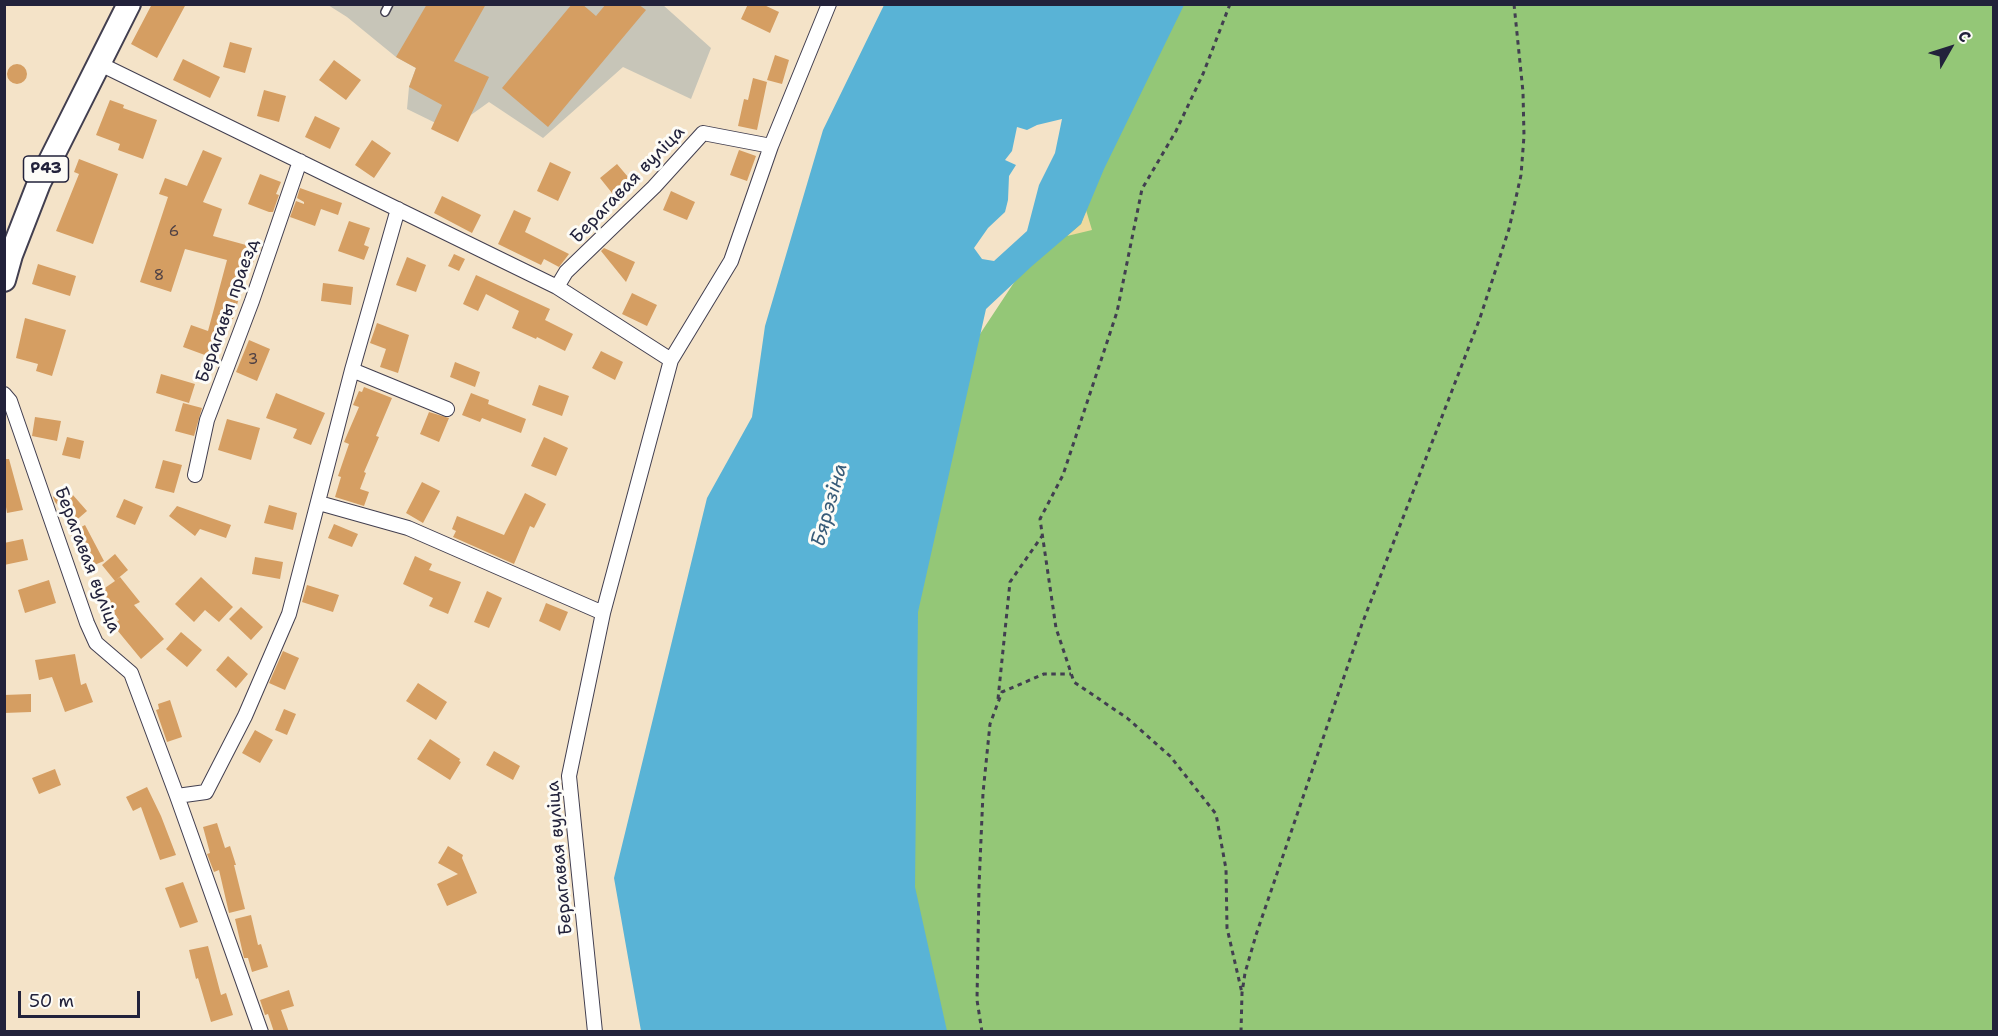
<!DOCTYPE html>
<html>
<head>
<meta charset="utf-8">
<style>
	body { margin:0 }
	#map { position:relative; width:1998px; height:1036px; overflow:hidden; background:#f4e3c8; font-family:"Shantell Sans",sans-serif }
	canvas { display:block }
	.frame { position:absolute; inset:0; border:6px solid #22223b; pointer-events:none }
	.north { position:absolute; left:1920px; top:18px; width:60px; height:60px; -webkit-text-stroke:4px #fdfcf7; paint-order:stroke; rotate:51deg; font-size:16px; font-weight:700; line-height:24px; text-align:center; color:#22223b }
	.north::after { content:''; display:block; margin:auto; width:21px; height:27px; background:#22223b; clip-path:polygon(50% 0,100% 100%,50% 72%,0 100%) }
	.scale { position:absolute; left:18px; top:991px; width:122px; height:27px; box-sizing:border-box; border:3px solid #22223b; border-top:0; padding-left:8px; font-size:18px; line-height:21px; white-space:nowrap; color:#22223b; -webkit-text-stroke:4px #fdfcf7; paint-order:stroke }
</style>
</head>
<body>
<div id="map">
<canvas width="1998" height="1036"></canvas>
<div class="frame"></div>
<div class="north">С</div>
<div class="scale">50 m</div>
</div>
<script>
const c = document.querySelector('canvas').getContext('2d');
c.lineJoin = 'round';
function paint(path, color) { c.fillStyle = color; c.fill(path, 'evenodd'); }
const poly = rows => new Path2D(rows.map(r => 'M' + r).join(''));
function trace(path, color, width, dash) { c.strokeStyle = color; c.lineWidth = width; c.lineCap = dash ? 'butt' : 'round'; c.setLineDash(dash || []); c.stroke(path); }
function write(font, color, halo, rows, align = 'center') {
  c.font = font + ' "Shantell Sans",sans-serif'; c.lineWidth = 6; c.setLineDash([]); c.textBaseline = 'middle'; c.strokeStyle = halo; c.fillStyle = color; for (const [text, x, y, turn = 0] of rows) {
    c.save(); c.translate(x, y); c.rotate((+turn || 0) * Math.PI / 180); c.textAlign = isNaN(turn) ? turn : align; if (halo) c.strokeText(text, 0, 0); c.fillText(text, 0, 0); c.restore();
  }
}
paint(poly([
	[328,5,663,5,711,48,691,99,623,67,543,138,489,102,450,130,407,109,409,87,416,68,396,57,347,17]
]), '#c7c5b8');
paint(poly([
	[1166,5,1993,5,1993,1031,930,1032,903,882,907,604,978,337,1091,166]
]), '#94c777');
paint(poly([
	[1086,210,1092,230,1067,236,1081,224]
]), '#eeda9e');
paint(poly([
	[884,5,1184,5,1104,169,1081,224,1032,266,986,309,918,612,915,887,947,1031,641,1031,614,878,707,498,752,417,765,326,823,130],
	[1062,119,1055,153,1039,185,1027,231,994,261,982,259,974,248,988,228,1005,212,1008,200,1009,176,1016,165,1005,160,1012,151,1017,127,1027,130,1037,125]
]), '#59b3d6');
paint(poly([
	[152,4,186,4,157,58,131,44],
	[427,4,486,4,454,61,489,77,458,142,431,129,442,105,409,87,416,68,396,57],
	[572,4,582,4,596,16,606,4,638,4,646,10,548,127,502,88],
	[748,4,762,4,779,12,770,33,741,19],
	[230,42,252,48,245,73,223,67],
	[775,55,789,60,782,84,767,80],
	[183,59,220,77,210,98,173,80],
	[334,60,361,80,346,100,319,80],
	'7 74a10 10 0 1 1 20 0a10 10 0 1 1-20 0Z',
	[753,78,767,82,757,130,738,126,744,99,748,100],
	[264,90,286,96,279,122,257,116],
	[110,100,124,105,123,108,157,120,143,159,118,150,120,144,96,135],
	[315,116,340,128,330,149,305,137],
	[372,140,391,153,374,178,355,165],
	[203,150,222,158,203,202,222,209,213,236,257,248,252,267,248,266,233,319,228,318,213,358,183,347,191,325,208,331,227,260,185,249,171,292,140,282,168,197,159,194,165,178,187,186],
	[739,150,756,156,747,181,730,175],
	[79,159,118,174,93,244,56,231,79,174,74,172],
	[550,162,571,172,558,201,537,191],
	[617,164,634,184,616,198,600,178],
	[260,174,281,182,276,194,279,195,273,212,269,212,248,204],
	[300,188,342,203,338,215,321,209,315,226,290,217,296,201,304,204,304,202,297,198],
	[671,191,695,202,687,220,663,210],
	[442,196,481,215,472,233,434,213],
	[514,210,531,218,525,232,569,254,559,267,544,259,541,265,498,244],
	[349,221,370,228,364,245,369,247,364,260,338,251],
	[604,248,635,262,626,282,601,251],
	[454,254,465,259,459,271,448,266],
	[407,257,426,265,416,292,396,285],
	[38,264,76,276,70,296,32,284],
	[476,275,550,309,545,320,573,334,565,351,537,337,536,339,512,328,519,311,486,294,478,311,463,304],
	[323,283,353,287,351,305,321,301],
	[632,293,657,305,647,326,622,314],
	[25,318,66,330,52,376,36,371,38,364,16,358],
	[377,323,409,335,398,373,380,367,386,349,370,343],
	[249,340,270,349,257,381,236,372],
	[601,351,623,362,615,380,592,368],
	[455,362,480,372,475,387,450,377],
	[161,374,195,384,189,403,156,393],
	[539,385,569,396,562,416,532,405],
	[364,387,392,398,376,436,379,437,364,472,366,473,360,489,369,492,364,506,335,497,341,477,338,476,349,444,344,442,359,407,353,405,359,391,362,392],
	[276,393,325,413,311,445,293,438,297,429,266,418],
	[471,393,489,400,488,404,526,419,521,433,482,418,480,422,462,415],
	[183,403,202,408,194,436,175,431],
	[429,412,449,418,439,442,420,434],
	[35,417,61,421,57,441,32,436],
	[227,419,260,428,251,460,218,450],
	[67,437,84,441,80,459,62,455],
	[544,437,568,448,556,476,531,466],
	[4,459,9,459,23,510,7,513,4,495],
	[163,460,182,465,174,493,155,488],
	[422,482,440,491,423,523,406,513],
	[65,486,87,511,73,523,55,502,53,497],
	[525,493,546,504,534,528,530,526,514,564,453,537,456,531,452,529,457,516,504,535],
	[124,499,143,507,135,525,116,517],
	[269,505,297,513,293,530,264,523],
	[177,506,231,525,226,538,200,529,195,536,169,516],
	[334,524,358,534,352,547,328,538],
	[85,525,104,561,87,568,70,533],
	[23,539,28,560,4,565,4,543],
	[115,554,128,570,116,580,120,577,140,602,134,605,164,639,141,659,113,625,119,620,99,592,115,581,102,565],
	[415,556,432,564,429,570,461,582,448,614,429,606,433,598,403,584],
	[255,557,283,562,280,579,252,574],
	[201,577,233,607,219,622,205,610,194,622,175,604],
	[49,580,56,603,25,613,18,590],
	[307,585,339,595,333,612,302,602],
	[487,591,502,598,489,628,474,622],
	[546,603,568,612,560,631,539,621],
	[241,607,263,627,251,640,229,619],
	[181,632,202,650,187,667,166,649],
	[283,651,299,658,285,690,269,683],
	[75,654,81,685,86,683,93,702,65,712,52,677,39,680,35,660],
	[228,656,248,674,236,688,216,670],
	[418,683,447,702,436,720,406,701],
	[31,694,31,712,4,713,4,695],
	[170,700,182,737,167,742,156,710,159,709,158,704],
	[284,709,296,714,287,735,275,730],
	[255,730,273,740,260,763,242,753],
	[430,739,460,759,459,761,461,762,450,780,417,759],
	[494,751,520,766,513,780,486,765],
	[55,769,61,785,39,794,32,778],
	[147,787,161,816,176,855,160,860,141,807,133,811,126,797],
	[217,823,225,848,230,846,236,865,234,865,245,909,229,913,219,870,214,872,207,854,210,853,203,827],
	[448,846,463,855,462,858,477,893,447,906,437,884,458,874,438,863],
	[183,882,198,922,180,928,165,888],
	[251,915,258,945,261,944,268,967,252,972,248,958,244,958,235,919],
	[208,946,221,995,226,993,233,1015,211,1022,198,978,196,979,189,950],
	[289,990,294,1006,281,1010,289,1032,274,1032,268,1014,265,1015,260,1000]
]), '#d59e62');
const service = poly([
	[385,12,389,4]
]);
const minor = poly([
	[98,63,557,287,671,360],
	[557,287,566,272,654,187,703,133,771,146],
	[352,370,447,409],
	[4,394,10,401,87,623,96,643,131,673,177,796,261,1032],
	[195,475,207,420,252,301,300,161],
	[319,503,408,528,603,613],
	[177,796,206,792,245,716,289,614,352,370,398,209],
	[595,1032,569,776,603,613,671,360,731,261,771,146,829,4]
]);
const primary = poly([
	[4,280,11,255,39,183,129,4]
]);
trace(service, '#423f50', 10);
trace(minor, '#423f50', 16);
trace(primary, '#423f50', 26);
trace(poly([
	[1230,4,1203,74,1176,131,1142,189,1117,312,1063,475,1040,519,1056,628,1074,682,1127,718,1170,756,1216,814,1226,869,1227,928,1242,993],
	[998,699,1010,582,1042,536],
	[982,1032,977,1000,979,886,983,793,990,724,1002,692,1044,674,1071,674],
	[1241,1032,1242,993,1245,973,1256,935,1362,624,1480,318,1509,229,1521,175,1524,136,1523,92,1514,4]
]), '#423f50', 3, [4.5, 4.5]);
trace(service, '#fff', 7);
trace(minor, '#fff', 14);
trace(primary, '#fff', 22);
write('15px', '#4f4145', null, [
	["6",174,232],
	["8",159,276],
	["3",253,360]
]);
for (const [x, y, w] of [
	[46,169,45]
]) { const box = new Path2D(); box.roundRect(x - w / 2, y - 13, w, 26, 4.5); c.fillStyle = '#fdfcf7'; c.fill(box); trace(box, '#22223b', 1.5); }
write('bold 16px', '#22223b', null, [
	["Р43",46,169]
]);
write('18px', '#22223b', '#fdfcf7', [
	["Берагавая вуліца",628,185,-46],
	["Берагавы праезд",228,311,-70],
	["Берагавая вуліца",87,560,69],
	["Берагавая вуліца",560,858,-95]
]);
write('italic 20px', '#385c79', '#fdfcf7', [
	["Бярэзіна",830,505,-74]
]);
</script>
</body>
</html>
